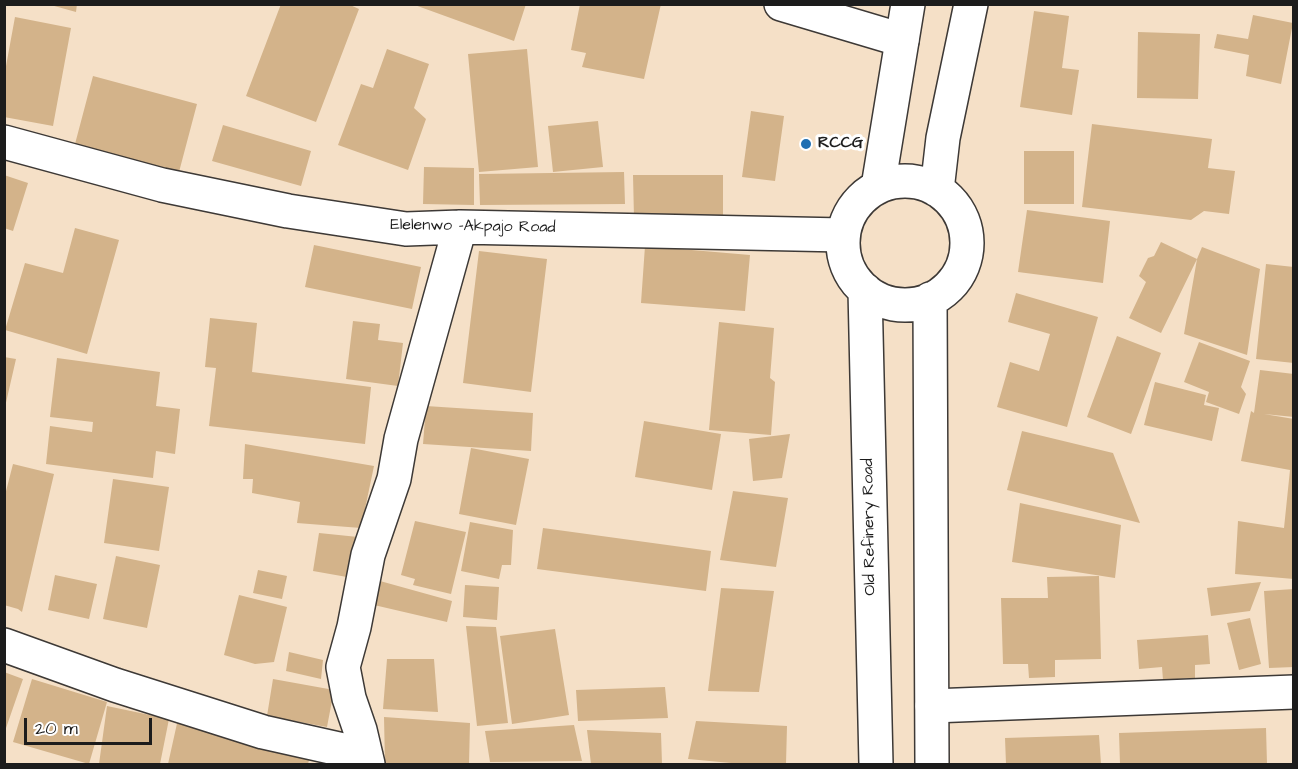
<!DOCTYPE html>
<html>
<head>
<meta charset="utf-8">
<style>
	body { margin:0 }
	#map { position:relative; width:1298px; height:769px; overflow:hidden; background:#f5e0c7; font-family:"Architects Daughter",sans-serif }
	canvas { display:block }
	.frame { position:absolute; inset:0; border:6px solid #1c1c1c; pointer-events:none }
	.scale { position:absolute; left:24px; top:718px; width:128px; height:27px; box-sizing:border-box; border:3px solid #1c1c1c; border-top:0; padding-left:8px; font-size:18px; line-height:21px; white-space:nowrap; color:#1c1c1c; -webkit-text-stroke:4px #fff; paint-order:stroke }
</style>
</head>
<body>
<div id="map">
<canvas width="1298" height="769"></canvas>
<div class="frame"></div>
<div class="scale">20 m</div>
</div>
<script>
const c = document.querySelector('canvas').getContext('2d');
c.lineJoin = 'round';
function paint(path, color) { c.fillStyle = color; c.fill(path, 'evenodd'); }
const poly = rows => new Path2D(rows.map(r => 'M' + r).join(''));
function trace(path, color, width, dash) { c.strokeStyle = color; c.lineWidth = width; c.lineCap = dash ? 'butt' : 'round'; c.setLineDash(dash || []); c.stroke(path); }
function write(font, color, halo, rows, align = 'center') {
  c.font = font + ' "Architects Daughter",sans-serif'; c.lineWidth = 6; c.setLineDash([]); c.textBaseline = 'middle'; c.strokeStyle = halo; c.fillStyle = color; for (const [text, x, y, turn = 0] of rows) {
    c.save(); c.translate(x, y); c.rotate((+turn || 0) * Math.PI / 180); c.textAlign = isNaN(turn) ? turn : align; if (halo) c.strokeText(text, 0, 0); c.fillText(text, 0, 0); c.restore();
  }
}
paint(poly([
	[47,4,77,4,76,12],
	[281,4,348,4,359,9,316,122,246,96],
	[412,4,526,4,514,41],
	[580,4,661,4,644,79,582,67,586,53,571,50],
	[1034,11,1069,16,1062,68,1079,70,1072,115,1020,107],
	[1253,15,1293,23,1281,84,1246,76,1249,55,1214,48,1217,34,1248,39],
	[15,17,71,28,53,126,4,117,4,77],
	[1138,32,1200,34,1198,99,1137,98],
	[387,49,429,64,414,108,426,119,408,170,338,145,361,84,373,88],
	[527,49,538,167,479,172,468,54],
	[93,76,197,104,179,172,75,144],
	[751,111,784,116,775,181,742,177],
	[598,121,603,167,553,172,548,126],
	[1092,124,1212,139,1208,168,1235,171,1229,214,1204,211,1191,220,1082,207],
	[223,125,311,151,301,186,212,161],
	[1024,151,1074,151,1074,204,1024,204],
	[424,167,474,168,474,205,423,204],
	[624,172,625,204,480,205,479,174],
	[4,175,28,183,13,231,4,228],
	[633,175,723,175,723,218,634,218],
	[1027,210,1110,221,1103,283,1018,272],
	[75,228,119,240,87,354,5,330,25,263,63,273],
	[1161,242,1197,259,1161,333,1129,318,1146,282,1139,276,1148,258,1154,256],
	[314,245,421,267,412,309,305,287],
	[645,246,750,255,745,311,641,303],
	[1202,247,1260,269,1247,355,1184,334,1197,259],
	[479,251,547,259,531,392,463,383],
	[1266,264,1294,267,1294,363,1256,359],
	[1016,293,1098,317,1067,427,997,407,1010,362,1039,371,1050,334,1008,322],
	[210,318,257,323,252,372,371,387,365,444,209,426,216,368,205,367],
	[353,321,380,324,378,340,403,343,398,386,346,379],
	[719,322,774,328,770,378,775,382,771,435,709,430],
	[1117,336,1161,353,1131,434,1087,417],
	[1199,342,1250,361,1241,387,1246,394,1239,414,1206,402,1209,392,1184,382],
	[4,357,16,359,5,407,4,407],
	[57,358,160,372,156,406,180,409,175,454,156,451,153,478,46,464,50,426,92,432,93,422,50,417],
	[1260,370,1294,374,1294,417,1264,414,1294,419,1294,579,1235,574,1238,521,1284,528,1290,470,1241,461,1251,411,1254,413],
	[1155,382,1206,395,1204,405,1219,408,1212,441,1144,425],
	[426,406,533,413,531,451,423,444],
	[644,421,721,434,712,490,635,477],
	[1022,431,1113,453,1140,523,1007,490],
	[790,434,782,478,753,481,749,439],
	[245,444,374,466,361,528,297,523,300,502,252,493,253,479,243,479],
	[471,448,529,459,516,525,459,514],
	[13,464,54,474,22,612,18,609,4,605,4,499],
	[113,479,169,487,159,551,104,543],
	[733,491,788,498,776,567,720,560],
	[1020,503,1121,525,1115,578,1012,562],
	[415,521,466,532,451,594,413,585,415,579,401,575],
	[470,522,513,530,511,565,502,565,499,579,461,571],
	[543,528,711,551,706,591,537,569],
	[319,533,358,537,347,577,313,571],
	[116,556,160,565,147,628,103,619],
	[258,570,287,576,282,599,253,593],
	[55,575,97,584,89,619,48,610],
	[1099,576,1101,659,1055,660,1055,677,1029,678,1028,664,1003,664,1001,598,1048,598,1047,577],
	[380,581,452,601,447,622,374,605],
	[1261,582,1250,611,1211,616,1207,588],
	[465,585,499,587,497,620,463,617],
	[721,588,774,591,759,692,708,691],
	[1294,589,1294,667,1269,668,1264,591],
	[239,595,287,607,274,662,255,664,224,655],
	[1250,618,1261,664,1239,670,1227,623],
	[466,626,496,627,508,723,477,726],
	[555,629,569,715,512,724,500,636],
	[1208,635,1210,664,1195,665,1195,678,1163,680,1162,667,1139,669,1137,640],
	[289,652,323,660,321,679,286,671],
	[387,659,434,659,438,712,383,709],
	[4,672,23,679,5,731,4,730],
	[32,679,107,702,89,764,13,742],
	[273,679,334,690,327,727,267,716],
	[665,687,668,718,578,721,576,690],
	[107,706,169,719,160,764,99,764],
	[384,717,470,723,469,764,385,764],
	[178,719,312,749,308,764,168,764],
	[696,721,787,726,786,764,742,764,688,759],
	[574,725,582,761,490,762,485,731],
	[1266,728,1267,764,1120,764,1119,733],
	[587,730,661,733,662,764,591,764],
	[1099,735,1101,764,1006,764,1005,738]
]), '#d3b38a');
const street = poly([
	[781,4,902,40],
	[4,142,162,185,288,211,406,229,460,227,843,235],
	[4,645,115,685,263,732,366,755],
	[932,706,1294,692],
	[368,764,360,730,349,698,343,667,354,627,368,555,394,479,401,439,460,227]
]);
const secondary = poly([
	'843 243a62 62 0 1 1 124 0a62 62 0 1 1-124 0Z',
	[878,187,908,4],
	[937,190,943,138,971,4],
	[865,290,876,764],
	[930,299,932,764]
]);
trace(street, '#3d3936', 36);
trace(secondary, '#3d3936', 36);
trace(street, '#fff', 33);
trace(secondary, '#fff', 33);
for (const [x, y, r, color] of [
	[806,144,6,"#1f6fb2"]
]) { const dot = new Path2D(); dot.arc(x, y, r, 0, 2 * Math.PI); c.fillStyle = color; c.fill(dot); trace(dot, '#fff', 2); }
write('bold 16px', '#1c1c1c', '#fff', [
	["RCCG",818,144]
], 'left');
write('16px', '#1c1c1c', '#fff', [
	["Elelenwo -Akpajo Road",473,227,1],
	["Old Refinery Road",870,527,-91]
]);
</script>
</body>
</html>
